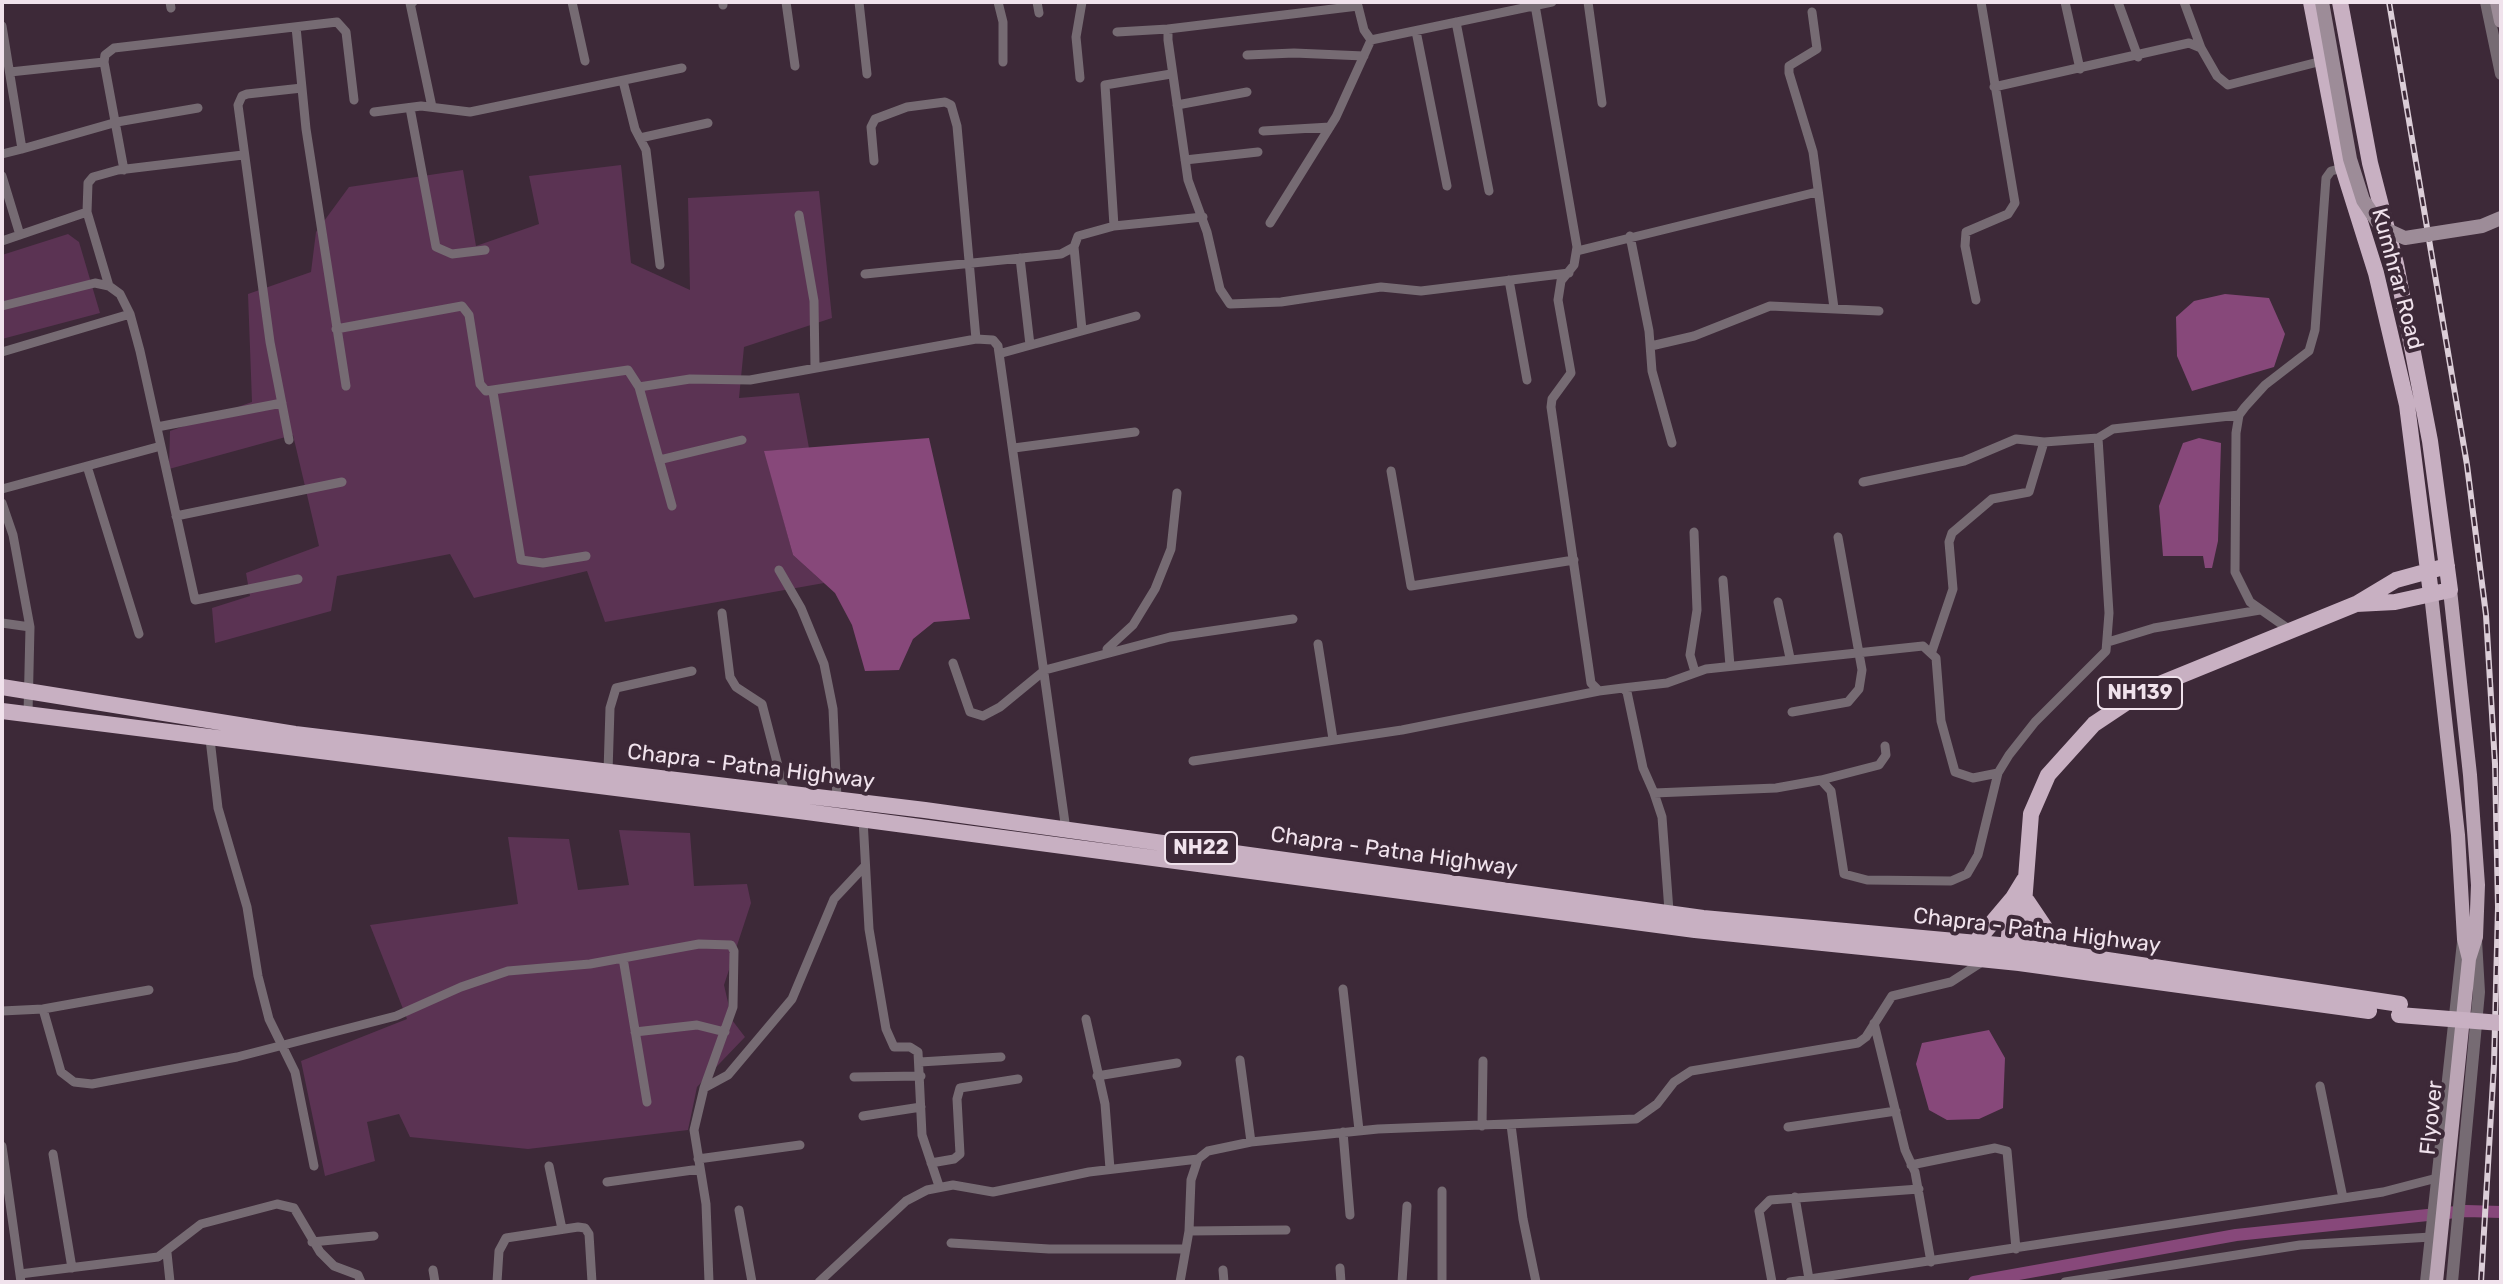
<!DOCTYPE html>
<html>
<head>
<meta charset="utf-8">
<style>
	body { margin:0 }
	#map { position:relative; width:2503px; height:1284px; overflow:hidden; background:#3d2938; font-family:Rubik,sans-serif }
	canvas { display:block }
	.frame { position:absolute; inset:0; border:4px solid #f0e2ec; pointer-events:none }
</style>
</head>
<body>
<div id="map">
<canvas width="2503" height="1284"></canvas>
<div class="frame"></div>
</div>
<script>
const c = document.querySelector('canvas').getContext('2d');
c.lineJoin = 'round';
function paint(path, color) { c.fillStyle = color; c.fill(path, 'evenodd'); }
const poly = rows => new Path2D(rows.map(r => 'M' + r).join(''));
function trace(path, color, width, dash) { c.strokeStyle = color; c.lineWidth = width; c.lineCap = dash ? 'butt' : 'round'; c.setLineDash(dash || []); c.stroke(path); }
function write(font, color, halo, rows, align = 'center') {
  c.font = font + ' Rubik,sans-serif'; c.lineWidth = 8; c.setLineDash([]); c.textBaseline = 'middle'; c.strokeStyle = halo; c.fillStyle = color; for (const [text, x, y, turn = 0] of rows) {
    c.save(); c.translate(x, y); c.rotate((+turn || 0) * Math.PI / 180); c.textAlign = isNaN(turn) ? turn : align; if (halo) c.strokeText(text, 0, 0); c.fillText(text, 0, 0); c.restore();
  }
}
paint(poly([
	[621,165,631,263,690,290,688,198,819,191,832,318,744,347,739,398,799,393,809,448,765,451,793,555,824,583,605,622,587,571,474,598,450,554,337,576,331,611,215,643,212,608,250,596,246,573,319,546,293,435,169,469,170,431,252,402,248,294,311,272,316,232,349,187,463,170,476,246,539,224,529,176],
	[68,234,79,242,100,313,2,339,2,255],
	[619,830,690,833,694,886,747,884,751,903,724,985,732,1020,745,1037,697,1087,688,1130,528,1149,410,1137,399,1114,367,1122,375,1161,325,1176,301,1061,407,1019,370,925,518,904,508,837,569,839,578,890,629,885]
]), '#5b3353');
paint(poly([
	[2225,294,2269,298,2285,334,2274,367,2192,391,2177,356,2176,317,2194,301],
	[929,438,970,619,934,622,913,639,899,670,865,671,852,625,835,593,793,555,764,451],
	[2199,438,2221,443,2218,541,2212,568,2205,568,2203,556,2163,556,2159,506,2183,443],
	[1989,1030,2005,1058,2003,1108,1979,1119,1947,1120,1929,1110,1916,1064,1922,1043]
]), '#87487a');
trace(poly([
	[1974,1282,2236,1235,2466,1211,2501,1212]
]), '#87487a', 12);
trace(poly([
	[170,2,171,8],
	[413,2,410,3,432,107],
	[572,2,585,61],
	[723,2,723,5],
	[786,2,795,66],
	[859,2,867,74],
	[998,2,1003,22,1003,62],
	[1037,2,1039,13],
	[1552,2,1371,40,1364,30,1358,6,1168,29,1168,40,1188,180,1207,232,1220,289,1230,304,1281,302,1381,287,1421,291,1569,273],
	[1588,2,1602,103],
	[2065,2,2080,69],
	[2118,2,2138,57],
	[2184,2,2201,48],
	[1535,5,1577,247,1574,265,1561,281,1558,300,1571,373,1552,399,1551,407,1591,683,1599,691,1623,688,1627,692,1643,768,1654,793],
	[1812,12,1817,49,1789,66,1789,73,1813,152,1834,308],
	[1456,22,1489,191],
	[2,26,22,149,2,154],
	[296,27,306,129,346,386],
	[1416,31,1447,186],
	[1117,32,1168,29],
	[1247,55,1294,53,1364,56],
	[104,62,105,55,114,48,337,22,346,32,354,100],
	[10,72,104,62,124,170],
	[1171,74,1105,85,1114,226,1203,217],
	[1080,78,1076,37,1082,2],
	[623,81,635,129,646,150,660,265],
	[1994,87,2189,43,2201,48,2217,76,2228,85,2322,61],
	[1177,105,1247,92],
	[410,108,436,247,452,254,485,250],
	[374,112,421,106,470,112,682,68],
	[1263,131,1330,127],
	[640,138,708,123],
	[22,149,117,122,198,108],
	[1185,160,1258,152],
	[874,161,871,127,875,119,907,107,945,102,951,105,957,126,976,339],
	[2,176,20,235],
	[799,215,814,301,815,367],
	[1270,223,1336,117,1371,40],
	[1630,236,1649,331,1652,371,1672,443],
	[2,241,87,212],
	[1074,247,1082,330],
	[1577,251,1817,192],
	[1020,258,1030,345],
	[865,274,1061,254,1074,247,1078,236,1114,226],
	[1509,280,1527,380],
	[109,286,87,212,88,183,93,177,118,170,243,155],
	[1976,300,1965,246,1966,232,2008,214,2015,203,1981,2],
	[2,306,95,283,109,286,120,294,130,314,140,351,195,600,298,579],
	[336,329,462,306,469,315,480,384,486,391,628,370,639,387,672,506],
	[1651,346,1694,336,1770,306,1879,311],
	[2,352,130,314],
	[1002,353,1136,316],
	[639,387,690,379,750,380,976,339,993,340,998,346,1066,830],
	[493,392,521,560,543,563,586,556],
	[157,427,282,403],
	[289,440,270,342,238,105,242,96,247,94,302,88],
	[1014,448,1135,432],
	[659,460,742,440],
	[87,466,139,634],
	[1391,471,1411,586,1574,560],
	[1863,482,1964,461,2016,439,2044,442,2098,438],
	[2,489,161,446],
	[2,503,13,535,30,627,28,714],
	[176,516,342,482],
	[1694,532,1697,610,1690,655,1695,672],
	[779,570,801,608,824,664,833,709,837,799],
	[1723,580,1730,666],
	[1778,602,1790,658],
	[722,613,730,677,736,687,762,704,785,793],
	[2,623,30,627],
	[2290,630,2250,602,2235,572,2236,433,2239,415,2245,407,2265,385,2309,351,2315,330,2326,178,2331,171,2343,168],
	[2108,642,2154,628,2260,610],
	[1318,644,1333,739],
	[1107,649,1133,625,1155,589,1171,549,1177,493],
	[1932,651,1953,589,1949,542,1952,533,1992,499,2029,492,2044,442],
	[953,663,970,712,983,716,1000,707,1045,670,1170,637,1293,619],
	[1623,688,1667,683,1706,669,1923,646,1936,658,1941,721,1955,772,1973,778,1998,773],
	[1792,712,1848,702,1859,689,1862,670,1838,537],
	[210,739,218,808,247,907,258,976,269,1019,295,1072,314,1166],
	[1193,761,1402,730,1599,691],
	[608,772,610,708,616,688,692,671],
	[1821,780,1879,765,1886,755,1885,746],
	[863,819,869,929,886,1029,894,1047,910,1047,918,1052,922,1135,939,1186],
	[1669,911,1662,817,1654,793,1776,788,1821,780,1831,791,1844,874,1867,880,1951,881,1967,874,1978,855,1998,773,2009,755,2035,722,2106,651,2109,613,2098,438,2113,429,2239,415],
	[623,958,647,1102],
	[1343,989,1359,1130],
	[43,1009,61,1072,74,1082,92,1084,237,1057,396,1016,461,987,508,971,590,964,699,944,731,945,734,951,733,1007,704,1088,694,1130,706,1204,709,1282],
	[2,1011,43,1009,149,990],
	[1086,1019,1105,1104,1110,1169],
	[1874,1023,1905,1150,1915,1172,1931,1262],
	[635,1032,697,1025,725,1032],
	[1240,1060,1251,1142],
	[920,1062,1001,1057],
	[1097,1076,1177,1063],
	[854,1077,921,1076],
	[2320,1086,2343,1198],
	[704,1088,728,1075,792,999,834,899,864,867],
	[863,1116,921,1107],
	[1511,1125,1523,1219,1536,1282],
	[1482,1126,1483,1061],
	[1788,1127,1896,1111],
	[1343,1132,1350,1215],
	[2,1146,21,1282],
	[53,1154,72,1268],
	[698,1159,800,1145],
	[931,1163,954,1159,960,1154,957,1099,960,1088,1018,1079],
	[1911,1165,1995,1148,2007,1151,2016,1249],
	[549,1166,562,1229],
	[607,1182,700,1169],
	[1795,1197,1809,1279],
	[739,1210,752,1282],
	[1189,1231,1286,1230],
	[312,1242,374,1236],
	[951,1243,1049,1249,1184,1249],
	[167,1253,170,1282],
	[1340,1268,1341,1282],
	[433,1270,435,1282],
	[1223,1270,1224,1282],
	[20,1274,158,1257,201,1224,277,1204,294,1208,320,1252,334,1266,358,1275,361,1282],
	[497,1282,499,1251,506,1238,578,1227,585,1228,589,1234,592,1282],
	[819,1282,906,1201,927,1190,953,1185,993,1192,1089,1172,1198,1159],
	[1180,1282,1189,1231,1191,1180,1198,1159,1208,1151,1251,1142,1378,1129,1636,1119,1657,1104,1674,1082,1691,1071,1858,1043,1866,1037,1892,996,1951,982,1985,960],
	[1402,1282,1407,1206],
	[1442,1282,1442,1191],
	[1772,1282,1759,1211,1770,1200,1919,1189],
	[1790,1282,2383,1192,2437,1178],
	[2065,1282,2300,1245,2431,1237]
]), '#766b73', 9);
trace(poly([
	[2486,2,2501,74],
	[2426,1282,2463,942],
	[2452,1282,2479,992,2476,940]
]), '#766b73', 12);
trace(poly([
	[2497,2,2501,21]
]), '#9d8c98', 14);
trace(poly([
	[2431,594,2458,835,2464,939,2469,959],
	[2436,1282,2469,959,2476,937,2478,885,2470,775,2450,590]
]), '#bba5b5', 14);
trace(poly([
	[2311,2,2343,168,2376,273,2407,405,2431,594],
	[2340,2,2370,163,2396,264,2430,441,2450,590,2395,602,2356,604],
	[2,687,295,734,925,810,1703,918,2021,947,2400,1004],
	[2,711,807,812,1695,930,2019,963,2369,1011],
	[2027,901,2062,953],
	[1975,943,2013,898],
	[2007,955,2013,898,2024,880],
	[2020,955,2031,814,2048,775,2094,724,2145,690,2356,604,2396,580,2447,566]
]), '#c8b0c2', 16);
const rail = poly([
	[2389,2,2467,465,2486,615,2495,764,2498,907,2494,1064,2481,1282]
]);
trace(rail, '#dcced8', 6);
trace(rail, '#3d2938', 3, [9]);
trace(poly([
	[2322,2,2350,159,2363,200,2381,227,2405,238,2482,226,2501,218]
]), '#9d8c98', 14);
trace(poly([
	[2399,1015,2501,1023]
]), '#c8b0c2', 16);
for (const [x, y, w] of [
	[2140,693,84],
	[1201,848,72]
]) { const box = new Path2D(); box.roundRect(x - w / 2, y - 16, w, 32, 6); c.fillStyle = '#3d2938'; c.fill(box); trace(box, '#f0e2ec', 2); }
write('bold 20px', '#f0e2ec', null, [
	["NH139",2140,693],
	["NH22",1201,848]
]);
write('22px', '#f0e2ec', '#3d2938', [
	["Kumhrar Road",2397,279,75],
	["Chapra - Patna Highway",751,767,7],
	["Chapra - Patna Highway",1394,852,8],
	["Chapra - Patna Highway",2037,931,7],
	["Flyover",2432,1118,-84]
]);
</script>
</body>
</html>
